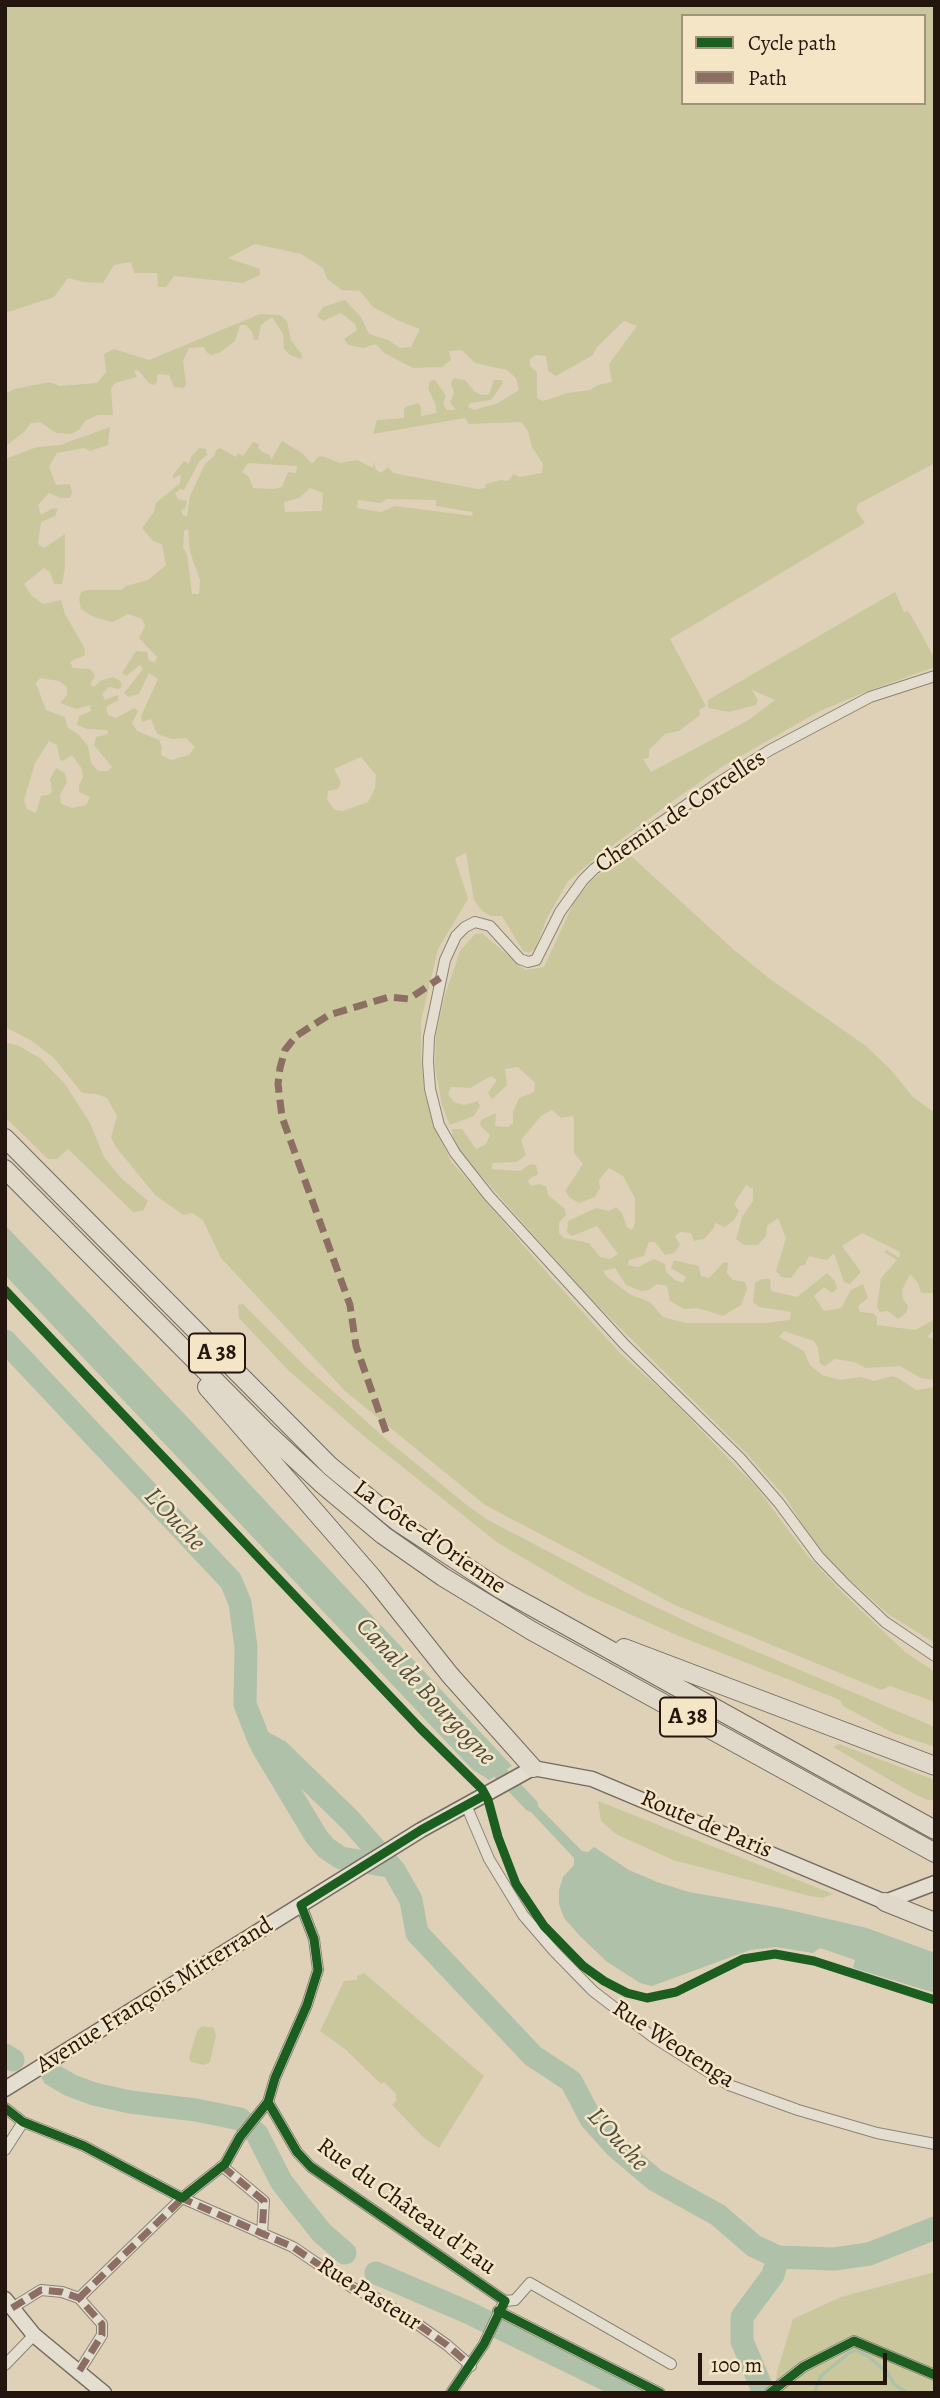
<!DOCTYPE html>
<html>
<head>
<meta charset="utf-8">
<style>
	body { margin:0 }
	#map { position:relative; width:940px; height:2398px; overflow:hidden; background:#ded1b8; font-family:Alegreya,serif }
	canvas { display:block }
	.frame { position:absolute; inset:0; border:7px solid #24150e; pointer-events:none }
	.legend { position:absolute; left:681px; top:14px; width:245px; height:91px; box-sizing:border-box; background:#f4e5c6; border:2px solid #a1927c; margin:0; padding:9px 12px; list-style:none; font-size:21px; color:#24150e }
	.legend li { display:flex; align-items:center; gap:14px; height:35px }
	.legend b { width:35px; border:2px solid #a1927c }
	.scale { position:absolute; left:698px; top:2353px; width:189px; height:32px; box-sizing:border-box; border:4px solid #24150e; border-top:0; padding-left:9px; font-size:21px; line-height:24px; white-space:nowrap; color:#24150e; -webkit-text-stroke:5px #f4e5c6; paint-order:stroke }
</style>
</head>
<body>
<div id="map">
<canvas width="940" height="2398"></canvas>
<div class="frame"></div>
<ul class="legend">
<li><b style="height:9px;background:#1b5e20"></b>Cycle path</li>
<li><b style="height:9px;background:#8d6e63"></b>Path</li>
</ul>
<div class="scale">100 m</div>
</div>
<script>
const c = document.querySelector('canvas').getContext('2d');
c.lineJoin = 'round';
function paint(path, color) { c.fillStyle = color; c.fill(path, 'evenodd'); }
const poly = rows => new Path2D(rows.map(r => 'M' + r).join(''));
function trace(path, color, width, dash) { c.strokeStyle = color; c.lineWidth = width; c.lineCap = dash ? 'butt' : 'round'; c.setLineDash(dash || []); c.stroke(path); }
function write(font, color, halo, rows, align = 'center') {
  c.font = font + ' Alegreya,serif'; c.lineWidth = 5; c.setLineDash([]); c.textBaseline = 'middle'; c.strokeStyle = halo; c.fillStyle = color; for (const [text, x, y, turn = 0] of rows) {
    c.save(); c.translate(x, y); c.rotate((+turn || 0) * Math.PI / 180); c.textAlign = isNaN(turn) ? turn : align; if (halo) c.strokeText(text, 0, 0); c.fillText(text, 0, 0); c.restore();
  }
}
paint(poly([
	[5,5,935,5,935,463,858,504,856,510,865,523,670,639,706,706,699,710,700,715,679,731,665,734,649,750,649,758,643,759,651,772,747,721,775,700,752,690,758,700,756,705,729,712,708,708,708,700,895,592,904,612,908,611,916,624,935,660,935,667,865,692,818,712,720,768,666,806,601,854,568,881,547,918,535,949,529,953,523,951,502,916,491,916,482,911,474,900,466,853,455,858,468,899,438,949,421,1021,421,1059,424,1091,434,1126,451,1161,549,1275,620,1353,670,1398,757,1488,807,1555,846,1596,905,1652,935,1672,935,1702,890,1686,881,1690,677,1606,485,1505,345,1391,221,1258,203,1220,192,1213,183,1215,155,1195,116,1147,111,1137,117,1116,107,1098,96,1094,82,1093,54,1058,32,1041,5,1027,5,459,37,447,60,445,110,427,108,445,90,451,84,448,57,453,49,467,56,485,70,484,72,493,70,498,61,498,49,493,38,505,41,515,53,508,58,509,55,516,41,522,38,544,44,548,65,534,65,567,62,584,54,584,50,572,44,568,24,584,32,596,43,604,61,600,65,614,84,647,85,655,70,662,73,668,90,669,95,675,90,685,94,687,100,681,113,677,120,681,122,686,119,689,109,687,102,694,105,700,118,695,118,700,106,707,108,715,116,718,134,708,138,711,132,723,137,731,159,740,162,747,161,755,171,760,189,755,195,747,186,738,172,739,157,734,151,719,142,722,141,716,158,679,149,673,139,694,128,697,124,693,143,669,140,665,126,676,122,673,136,651,147,652,149,661,155,662,157,657,139,638,145,626,142,619,128,614,113,622,94,617,81,609,79,599,81,592,88,590,121,590,126,586,148,580,166,565,162,544,153,541,142,528,154,512,156,503,180,483,181,477,179,475,173,479,173,475,184,461,189,464,191,457,199,448,206,449,207,455,199,462,184,490,181,489,175,493,178,499,187,501,185,508,181,511,183,515,187,517,190,496,205,464,214,456,216,450,220,448,236,457,238,453,243,456,253,442,259,444,258,448,264,453,270,455,271,460,282,441,302,453,312,464,318,457,322,456,340,463,357,460,373,468,374,461,375,469,381,473,388,467,393,473,478,489,485,488,486,484,501,480,508,481,514,474,520,477,542,473,543,464,532,447,528,431,521,422,469,424,465,418,373,434,377,420,404,418,404,409,407,406,418,403,421,407,421,416,436,413,436,406,428,388,430,381,435,380,446,396,443,404,447,410,456,410,450,402,454,393,451,383,454,378,465,380,475,392,482,395,489,394,494,380,501,380,503,383,491,400,470,403,468,407,474,410,498,403,519,390,516,378,507,370,475,363,462,350,449,351,451,360,442,367,413,368,384,353,376,344,364,348,348,345,344,339,357,330,355,324,341,313,323,321,317,316,323,307,345,300,361,317,369,334,388,340,400,348,411,347,420,329,397,320,373,307,360,291,342,290,327,279,323,268,301,254,255,244,228,258,260,269,260,275,243,283,174,276,166,287,158,287,157,273,134,273,131,262,114,265,103,283,84,282,68,278,54,297,5,313],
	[683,16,924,16,924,103,683,103],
	[624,321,637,326,609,364,612,382,598,385,590,390,567,393,543,401,537,398,537,372,530,366,530,359,536,355,546,356,548,371,556,376,593,355,597,347],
	[248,463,296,466,297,467,296,473,288,472,282,487,273,489,253,488,249,477,242,472],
	[310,488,323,493,322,511,285,512,284,502,299,498],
	[387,499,436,500,436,506,472,512,473,516,395,506,381,512,357,508,358,500,380,503],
	[188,529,190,552,200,580,199,594,192,594,187,554,183,548,184,531],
	[40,678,59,681,67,687,67,695,60,703,77,709,90,705,91,711,79,716,77,725,87,729,107,730,108,734,96,737,94,745,112,767,108,771,98,771,91,763,88,746,78,734,67,727,65,717,46,710,36,683],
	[49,741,57,745,60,761,64,760,72,755,82,769,83,777,79,786,79,792,90,797,86,805,72,808,61,804,60,795,67,782,65,773,56,768,50,779,52,792,48,795,41,796,36,813,27,809,24,800,35,763],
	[361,757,376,775,375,788,368,802,343,811,335,810,327,800,328,791,338,789,341,782,334,769],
	[260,314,280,315,287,321,291,340,302,355,301,359,290,355,284,349,283,334,272,317,261,325,258,340,254,340,252,332,246,325,240,325,235,341,219,353,211,355,206,352,204,347,189,348,183,361,186,385,183,388,174,387,169,375,157,374,157,382,154,385,149,383,139,371,134,370,137,377,115,383,111,388,113,415,98,415,85,421,79,430,71,434,56,433,40,422,31,423,25,431,5,447,5,394,14,389,50,382,59,386,97,383,106,372,104,354,114,349,149,360],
	[631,856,733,949,770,979,866,1046,891,1070,913,1097,935,1113,935,1293,921,1293,918,1283,910,1274,902,1290,903,1299,908,1306,906,1313,898,1319,888,1311,880,1312,877,1307,881,1278,897,1260,884,1252,887,1250,899,1258,900,1252,862,1233,842,1246,861,1272,850,1284,844,1282,834,1253,827,1260,809,1256,805,1265,800,1266,791,1278,781,1277,776,1271,786,1238,778,1218,767,1226,766,1236,758,1245,744,1245,736,1239,742,1217,753,1201,753,1189,746,1185,734,1204,739,1211,734,1220,725,1227,715,1223,714,1228,704,1239,694,1241,691,1233,680,1232,675,1236,680,1245,674,1253,665,1255,655,1242,649,1242,644,1256,629,1260,628,1265,638,1267,654,1259,665,1264,666,1272,675,1280,683,1283,686,1277,671,1268,674,1260,699,1266,701,1276,709,1278,724,1262,728,1263,727,1273,733,1280,745,1282,747,1289,741,1305,723,1316,698,1308,684,1309,670,1301,667,1286,657,1284,649,1290,641,1291,626,1285,615,1268,603,1271,607,1277,631,1295,650,1302,663,1317,686,1323,765,1323,790,1320,791,1312,759,1307,753,1302,755,1283,762,1279,770,1279,771,1291,797,1297,827,1273,835,1281,837,1289,832,1293,824,1287,814,1296,824,1311,841,1308,851,1290,863,1284,868,1298,858,1306,860,1312,873,1313,877,1317,877,1325,915,1330,935,1319,935,1329,927,1337,935,1339,935,1380,921,1378,900,1366,866,1368,854,1362,835,1359,825,1366,820,1364,818,1348,814,1341,784,1331,779,1337,804,1351,810,1365,822,1375,840,1380,860,1377,874,1381,892,1376,900,1379,916,1390,935,1387,935,1643,888,1614,841,1572,810,1538,786,1498,746,1453,587,1295,458,1150,453,1139,452,1129,462,1129,476,1149,486,1144,490,1135,480,1125,481,1120,496,1113,495,1126,508,1127,513,1123,513,1112,519,1098,534,1092,535,1083,518,1067,505,1069,507,1085,492,1099,488,1093,497,1080,491,1076,470,1088,451,1087,448,1094,454,1102,464,1105,478,1101,480,1106,474,1116,450,1125,442,1106,435,1067,436,1034,445,995,460,951,475,934,482,933,525,970,544,967,574,902,592,880,623,857],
	[552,1110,561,1118,573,1116,574,1121,574,1153,583,1164,565,1191,570,1198,579,1203,595,1197,600,1188,599,1180,609,1168,623,1176,635,1198,635,1223,632,1230,627,1227,622,1213,616,1207,609,1211,596,1208,568,1221,567,1232,572,1236,597,1226,618,1254,610,1259,600,1257,589,1243,564,1238,559,1233,559,1223,566,1215,565,1209,548,1195,546,1186,539,1184,531,1186,528,1182,529,1179,538,1174,536,1165,530,1164,520,1171,491,1169,493,1163,517,1162,526,1155,521,1140,541,1116],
	[5,1042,19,1046,40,1058,65,1084,90,1123,104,1157,120,1177,148,1201,143,1211,133,1212,68,1149,57,1159,48,1159,5,1117],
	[243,1304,307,1368,387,1440,468,1506,488,1520,639,1599,698,1627,935,1727,935,1747,893,1733,843,1706,840,1700,674,1634,583,1593,498,1543,365,1437,288,1370,239,1318,238,1305],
	[839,1744,935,1780,935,1800,928,1800,916,1795,833,1747],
	[598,1801,833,1894,822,1898,810,1896,673,1860,616,1834,601,1821],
	[364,1973,484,2076,439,2148,424,2138,392,2105,397,2100,395,2097,397,2095,384,2082,381,2084,346,2050,320,2031,344,1981,357,1980,357,1976],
	[202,2026,214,2028,216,2035,210,2062,204,2065,191,2062,189,2058,197,2031],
	[935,2272,935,2393,774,2393,777,2372,793,2319,841,2297]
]), '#cac79d');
paint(poly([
	[5,1225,190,1420,512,1766,489,1780,472,1769,5,1275],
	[520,1788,582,1851,588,1852,594,1847,629,1870,657,1882,689,1892,781,1908,867,1928,935,1953,935,1993,853,1968,855,1960,820,1948,813,1953,776,1947,750,1950,652,1986,640,1983,606,1961,580,1936,564,1918,559,1904,559,1890,563,1877,574,1865,574,1858,515,1795,519,1793]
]), '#afc1a9');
trace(poly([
	[814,2393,821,2376,850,2352,856,2350,869,2357,887,2372,894,2384,907,2393]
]), '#afc1a9', 3.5);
trace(poly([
	[487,1759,531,1805]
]), '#afc1a9', 14);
trace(poly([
	[5,1341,231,1581,240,1603,246,1647,245,1704,259,1740,279,1751,350,1820,394,1870,411,1900,417,1933,533,2056,571,2081,591,2119,616,2147,655,2180,718,2215,754,2246,778,2257,834,2259,869,2254,935,2228],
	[262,1746,316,1836,326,1848,341,1858,388,1866],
	[5,2055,13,2060],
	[53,2075,70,2085,94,2094,130,2102,196,2110,240,2119,257,2134,281,2181,297,2202,322,2233,345,2253],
	[376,2273,467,2312,634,2393],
	[764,2393,742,2341,742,2317,773,2275,778,2257]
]), '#afc1a9', 23);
const street = poly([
	[935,676,870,697,770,750,718,783,594,869,583,880,560,912,536,960,528,962,520,959,490,926,475,922,465,927,456,936,445,960,429,1037,428,1062,430,1089,439,1125,455,1153,489,1196,625,1345,740,1458,779,1503,819,1557,843,1582,885,1622,935,1656],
	[466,1805,489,1859,523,1915,554,1951,593,1991,653,2037,729,2085,798,2110,877,2133,935,2144],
	[301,1905,314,1939,318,1970,307,2005,275,2078,268,2102,297,2152,311,2167,505,2301,515,2300,530,2283,671,2364],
	[5,2108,23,2122,84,2146,182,2198,293,2247,353,2288,376,2298,416,2323,447,2345,471,2366],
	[5,2150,23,2122],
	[222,2166,264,2201,262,2234],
	[79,2298,182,2198,225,2164,240,2137,268,2102],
	[12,2308,41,2290,62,2292,79,2298,102,2324,102,2335,78,2373],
	[498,2311,660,2393],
	[5,2365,34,2335],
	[451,2393,484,2344,502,2306],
	[770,2393,803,2367,854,2341,935,2375]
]);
const secondary = poly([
	[5,2089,421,1830,533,1768,592,1779,885,1902,935,1883],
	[5,2299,34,2335,104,2393]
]);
const highway = poly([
	[5,1138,330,1466,398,1522,500,1589,935,1830],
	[5,1169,266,1432,321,1483,383,1535,443,1577,532,1631,935,1853],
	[207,1387,373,1578,450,1675,533,1768],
	[624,1648,935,1766],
	[885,1902,935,1922]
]);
trace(street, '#8d8475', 12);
trace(secondary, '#746b5e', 17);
trace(highway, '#746b5e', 20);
trace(street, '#e4ded1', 10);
trace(secondary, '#e4ded1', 14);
trace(highway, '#e0d8c9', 18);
trace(poly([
	[386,1432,356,1346,350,1305,282,1117,278,1084,280,1068,285,1050,296,1036,329,1015,389,997,409,999,440,978],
	[222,2166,264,2201,262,2234],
	[179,2197,293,2247,353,2288,376,2298,416,2323,447,2345,471,2366],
	[79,2298,185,2196],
	[12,2308,41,2290,62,2292,79,2298,102,2324,102,2335,78,2373]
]), '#8d6e63', 7, [14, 7]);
trace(poly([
	[5,1290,420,1728,482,1789,488,1800,498,1837,516,1884,544,1926,583,1966,604,1981,627,1993,647,1998,676,1992,743,1959,775,1954,814,1961,935,2000],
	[5,2108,23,2122,84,2146,182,2198,225,2164,240,2137,268,2102],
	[498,2311,660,2393],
	[451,2393,484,2344,505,2301,311,2167,297,2152,268,2102,275,2078,307,2005,318,1970,314,1939,301,1905,421,1830,485,1795],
	[770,2393,803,2367,854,2341,935,2375]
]), '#1b5e20', 9);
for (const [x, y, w] of [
	[217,1353,56],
	[688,1717,56]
]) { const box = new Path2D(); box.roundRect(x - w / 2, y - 19.5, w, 39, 5); c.fillStyle = '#f4e5c6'; c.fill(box); trace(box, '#24150e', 2); }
write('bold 23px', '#24150e', null, [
	["A 38",217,1353],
	["A 38",688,1717]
]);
write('24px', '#24150e', '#f4e5c6', [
	["Chemin de Corcelles",681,812,-34],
	["La Côte-d'Orienne",429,1538,35],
	["Route de Paris",706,1825,23],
	["Avenue François Mitterrand",155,1996,-32],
	["Rue Weotenga",673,2045,33],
	["Rue du Château d'Eau",406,2207,36],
	["Rue Pasteur",369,2295,32]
]);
write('italic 26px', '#4e4f42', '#f4e5c6', [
	["L'Ouche",174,1520,47],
	["Canal de Bourgogne",425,1692,47],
	["L'Ouche",617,2140,47]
]);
</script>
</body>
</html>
